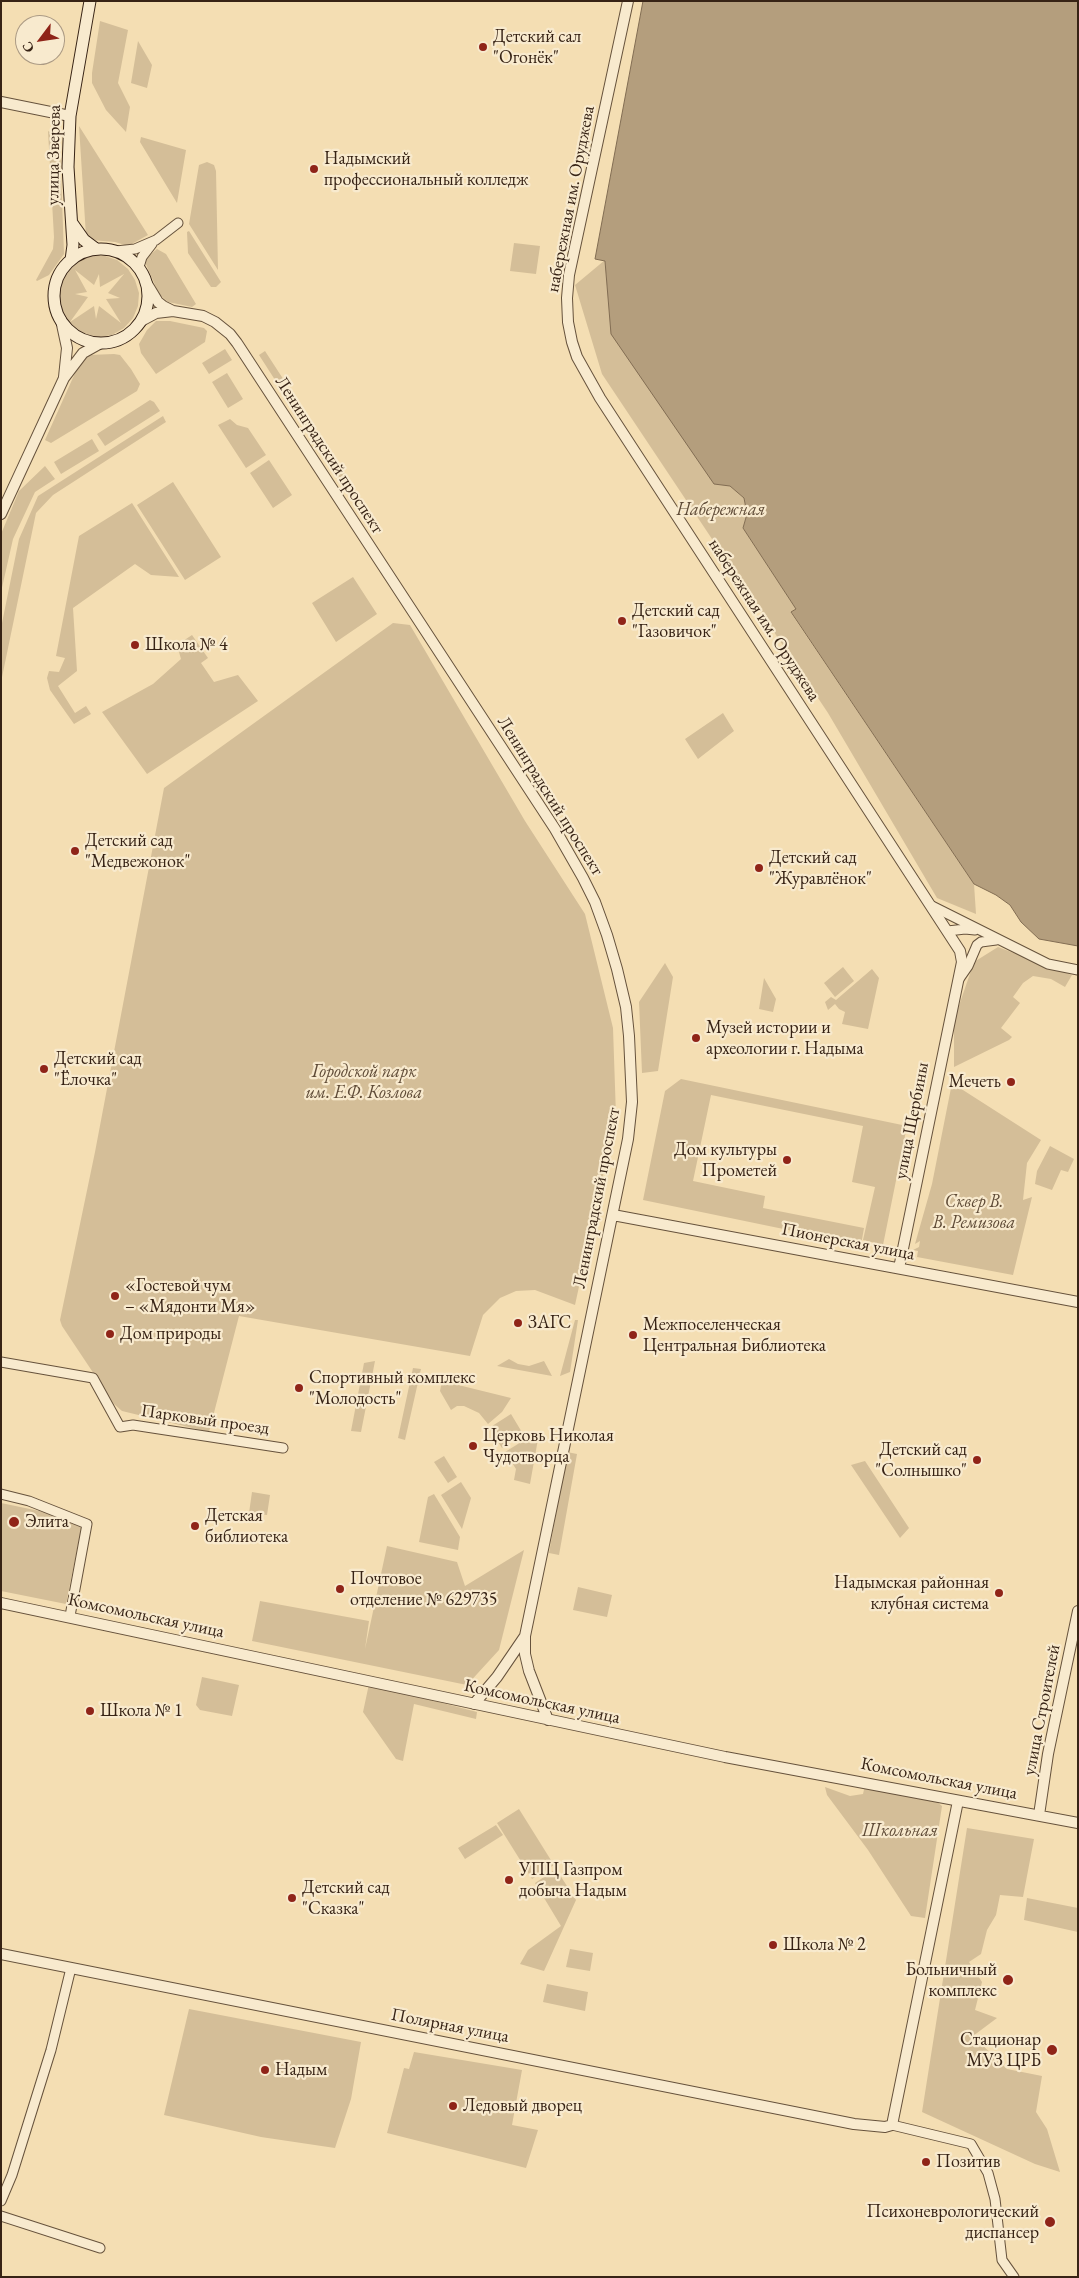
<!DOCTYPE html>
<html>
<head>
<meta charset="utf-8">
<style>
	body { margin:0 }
	#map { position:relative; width:1079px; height:2278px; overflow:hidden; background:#f4deb3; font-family:"EB Garamond",serif }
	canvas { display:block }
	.frame { position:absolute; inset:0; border:2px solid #372315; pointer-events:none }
	.north { position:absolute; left:15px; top:15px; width:50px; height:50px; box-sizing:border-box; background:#f8eace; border:1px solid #ab9a84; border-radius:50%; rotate:239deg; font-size:14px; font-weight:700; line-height:20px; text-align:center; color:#372315 }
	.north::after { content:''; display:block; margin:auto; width:18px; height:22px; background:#8f2418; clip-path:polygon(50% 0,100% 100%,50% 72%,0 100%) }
</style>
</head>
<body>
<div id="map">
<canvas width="1079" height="2278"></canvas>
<div class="frame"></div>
<div class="north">С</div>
</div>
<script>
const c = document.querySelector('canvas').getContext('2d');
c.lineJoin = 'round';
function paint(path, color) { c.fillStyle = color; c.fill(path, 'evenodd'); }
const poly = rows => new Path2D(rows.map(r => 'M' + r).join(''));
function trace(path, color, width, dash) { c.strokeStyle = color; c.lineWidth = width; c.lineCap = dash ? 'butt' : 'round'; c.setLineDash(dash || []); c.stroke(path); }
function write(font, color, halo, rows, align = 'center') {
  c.font = font + ' "EB Garamond",serif'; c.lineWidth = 4.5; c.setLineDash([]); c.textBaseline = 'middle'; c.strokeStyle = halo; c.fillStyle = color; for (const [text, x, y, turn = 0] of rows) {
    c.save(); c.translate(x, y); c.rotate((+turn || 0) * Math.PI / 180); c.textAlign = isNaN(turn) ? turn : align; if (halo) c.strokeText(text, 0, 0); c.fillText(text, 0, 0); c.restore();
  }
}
paint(poly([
	[100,21,128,30,118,83,130,107,126,132,106,110,92,83,92,73],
	[138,41,152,65,147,88,131,83],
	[79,126,148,235,128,246,115,242,91,240,86,236],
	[48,131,56,136,60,146,64,254,49,275,37,281,36,280,53,249,54,237],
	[141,137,186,150,177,203,140,142],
	[207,162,214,165,216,171,218,270,189,224,199,165],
	[189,231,221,282,216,287,211,287,188,253,187,232],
	[514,243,540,246,536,274,510,271],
	[157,249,166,254,196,304,192,307,168,302,159,294,144,260],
	[91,256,105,256,117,260,128,269,135,280,139,293,138,306,133,318,124,328,112,335,99,337,85,335,73,329,64,319,59,307,58,293,61,280,68,269,79,261],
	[75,270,94,285,99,274,100,287,124,274,108,293,120,298,106,299,121,323,99,306,96,319,94,306,70,322,88,297,75,294,87,292],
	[605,260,608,288,730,486,744,498,747,514,743,528,796,609,791,613,974,884,976,914,937,898,828,713,602,374,575,285],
	[156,321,170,321,204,328,207,331,205,342,156,374,141,353,139,344,147,330],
	[225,349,232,360,209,374,202,363],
	[265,351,374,519,367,523,259,355],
	[114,354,120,355,131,369,140,384,137,391,51,443,45,440,80,362,89,355],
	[227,373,243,399,228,408,212,382],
	[150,400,154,402,160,411,105,446,97,434],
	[163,416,166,422,53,495,36,513,1,682,1,628,19,539,38,496],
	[230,419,237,425,248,428,266,455,246,468,218,425],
	[92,439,99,451,61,474,54,462],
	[269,460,292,495,273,508,250,473],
	[45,466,55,479,35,492,13,539,1,592,1,534,19,491],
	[173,482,221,557,185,580,137,505],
	[132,503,179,577,151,575,135,564,73,608,77,671,58,686,75,713,86,706,91,714,74,724,50,690,47,678,49,671,59,672,65,658,56,656,79,536],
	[353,577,377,614,336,642,312,603],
	[393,623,410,625,525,821,585,914,613,1028,616,1116,575,1305,535,1290,516,1291,500,1298,483,1315,470,1356,239,1316,209,1432,122,1411,114,1404,62,1326,60,1320,95,1152,164,788],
	[192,635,208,658,201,663,214,682,238,675,258,701,147,774,102,712,153,684,181,659,177,645],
	[723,713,734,731,698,759,685,739],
	[998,947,1072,975,1065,987,1051,979,1033,976,1023,983,1013,997,1020,1003,1001,1028,1012,1037,1009,1040,954,1067,954,1020,974,962],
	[665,963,673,977,658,1071,642,1073,639,1002],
	[843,967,854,981,835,997,824,983],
	[872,969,879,978,868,1029,842,1024,845,1012,839,1009,835,1004,828,1010,825,1002,831,997,836,1000],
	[764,978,776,999,773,1012,759,1009],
	[681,1079,907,1126,883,1245,863,1240,875,1187,852,1182,863,1126,711,1095,693,1181,765,1196,763,1208,864,1228,861,1245,643,1200,665,1091],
	[952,1083,1041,1140,1027,1163,1023,1200,1032,1197,1013,1275,917,1257,918,1251,913,1250,919,1247,920,1241,915,1244,932,1184],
	[1050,1146,1074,1159,1068,1172,1061,1170,1052,1190,1035,1184,1037,1171],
	[575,1320,578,1320,570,1372,560,1376],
	[509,1359,518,1364,529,1366,544,1361,552,1376,497,1366],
	[375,1361,361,1432,351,1431,364,1363],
	[413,1368,421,1369,405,1440,398,1438],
	[442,1381,511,1398,502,1412,488,1424,479,1413,464,1406,457,1406,451,1410,440,1391],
	[511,1414,523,1434,502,1448,489,1428],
	[534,1434,538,1439,530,1484,514,1480,516,1469,505,1452],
	[567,1452,577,1454,559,1555,549,1553],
	[444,1456,457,1477,448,1483,434,1462],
	[865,1461,909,1528,900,1538,851,1465],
	[461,1482,471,1498,462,1529,441,1495],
	[252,1492,270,1495,267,1515,249,1513],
	[434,1494,460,1537,458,1550,419,1542,428,1497],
	[1,1503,83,1520,66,1604,1,1591],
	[387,1546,457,1562,465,1586,524,1550,499,1650,467,1685,252,1641,260,1601,369,1621,365,1649],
	[578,1587,612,1595,607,1617,573,1610],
	[202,1677,239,1685,232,1716,200,1710,196,1705],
	[369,1684,477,1712,476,1719,414,1704,403,1761,396,1759,363,1712],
	[865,1785,936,1801,942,1806,925,1918,911,1916,868,1850,827,1795,825,1787,850,1796,863,1794],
	[519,1809,554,1865,532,1879,497,1823],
	[496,1825,503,1835,465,1859,458,1848],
	[967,1828,1034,1839,1023,1897,1000,1895,996,1915,987,1930,981,1954,969,1962,982,1982,975,2010,997,2018,973,2036,1007,2069,1042,2076,1036,2112,1047,2129,1060,2172,1035,2164,922,2112],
	[556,1869,576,1900,544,1971,520,1964,528,1950,561,1926,535,1883],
	[1027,1898,1078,1908,1078,1932,1024,1920],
	[570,1949,593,1953,590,1971,566,1967],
	[547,1984,588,1992,585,2011,543,2002],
	[189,2009,361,2042,351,2099,335,2148,261,2137,164,2115],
	[414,2052,522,2070,512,2125,538,2130,526,2168,387,2133,404,2068,409,2069]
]), '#d4be98');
const water = poly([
	[643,1,1078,1,1078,946,1039,939,1021,922,1010,905,996,895,974,884,791,612,796,609,743,528,747,514,744,498,730,486,714,484,611,334,605,261,595,259,643,1]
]);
paint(water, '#b49e7d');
trace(water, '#826d53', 1);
const minor = poly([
	[116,251,135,249,156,240,178,223],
	[139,267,142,257,152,244],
	[932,906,1048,964,1078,970],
	[948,931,965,929,975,930],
	[959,979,968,966,977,945,981,942,996,940],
	[1,1362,93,1378,120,1427,133,1425,283,1448],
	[1,1494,29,1501,87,1524,70,1616],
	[892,2125,971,2144,988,2173,995,2199,1002,2260,1014,2277],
	[1,2201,12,2175,51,2050,71,1968],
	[1,2216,100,2248]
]);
const tertiary = poly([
	[628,1,569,275,567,298,568,322,572,342,577,357,600,398,960,951,962,962,899,1268],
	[1,102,70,116],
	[146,282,158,302,163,306,173,311,203,316,215,322,230,334,237,343,555,829,583,878,595,902,607,935,617,969,626,1007,629,1036,632,1102,628,1139,525,1636,525,1654,529,1671,548,1720],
	[61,320,67,348,64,377],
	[141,321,156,313,173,311],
	[1,514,64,378,83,353,101,343],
	[613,1215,1078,1302],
	[1,1603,725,1757,1078,1823],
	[474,1704,497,1677,525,1636],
	[1039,1815,1048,1754,1078,1611],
	[1,1954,854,2124,885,2127,892,2125,958,1801]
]);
const secondary = poly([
	[72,223,84,240,96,249],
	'54 296a47 47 0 1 1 94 0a47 47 0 1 1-94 0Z',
	[71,260,73,245,68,167,70,116,90,1]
]);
trace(minor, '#66523c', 11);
trace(tertiary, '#66523c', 12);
trace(secondary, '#372315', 13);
trace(minor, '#f8eace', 9);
trace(tertiary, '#f8eace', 10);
trace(secondary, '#f8eace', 11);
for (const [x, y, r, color] of [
	[483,47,5,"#8f2418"],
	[314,169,5,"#8f2418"],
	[622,621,5,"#8f2418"],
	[135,645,5,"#8f2418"],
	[75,851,5,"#8f2418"],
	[759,868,5,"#8f2418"],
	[696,1038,5,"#8f2418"],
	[44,1069,5,"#8f2418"],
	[1011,1082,5,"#8f2418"],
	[787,1160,5,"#8f2418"],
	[115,1296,5,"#8f2418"],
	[518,1323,5,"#8f2418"],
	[110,1334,5,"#8f2418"],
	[633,1335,5,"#8f2418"],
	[299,1388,5,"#8f2418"],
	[473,1446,5,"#8f2418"],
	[977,1460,5,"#8f2418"],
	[14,1522,6,"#8f2418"],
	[195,1526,5,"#8f2418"],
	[340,1589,5,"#8f2418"],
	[999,1593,5,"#8f2418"],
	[90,1711,5,"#8f2418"],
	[509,1880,5,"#8f2418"],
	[292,1898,5,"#8f2418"],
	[773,1945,5,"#8f2418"],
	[1008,1980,6,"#8f2418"],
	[1052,2050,6,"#8f2418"],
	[265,2070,5,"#8f2418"],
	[453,2106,5,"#8f2418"],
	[926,2162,5,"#8f2418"],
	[1050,2222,6,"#8f2418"]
]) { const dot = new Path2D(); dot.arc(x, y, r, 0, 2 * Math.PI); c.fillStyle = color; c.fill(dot); trace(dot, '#f8eace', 2); }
write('18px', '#372315', '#f8eace', [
	["Детский сал",493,37],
	["\"Огонёк\"",493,58],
	["Надымский",324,159],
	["профессиональный колледж",324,180],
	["Детский сад",632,611],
	["\"Газовичок\"",632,632],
	["Школа № 4",145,645],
	["Детский сад",85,841],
	["\"Медвежонок\"",85,862],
	["Детский сад",769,858],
	["\"Журавлёнок\"",769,879],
	["Музей истории и",706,1028],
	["археологии г. Надыма",706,1049],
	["Детский сад",54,1059],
	["\"Ёлочка\"",54,1080],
	["Мечеть",1001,1082,"right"],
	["Дом культуры",777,1150,"right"],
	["Прометей",777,1171,"right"],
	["«Гостевой чум",125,1286],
	["– «Мядонти Мя»",125,1307],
	["ЗАГС",528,1323],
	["Межпоселенческая",643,1325],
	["Центральная Библиотека",643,1346],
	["Дом природы",120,1334],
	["Спортивный комплекс",309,1378],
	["\"Молодость\"",309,1399],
	["Церковь Николая",483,1436],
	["Чудотворца",483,1457],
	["Детский сад",967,1450,"right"],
	["\"Солнышко\"",967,1471,"right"],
	["Детская",205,1516],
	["библиотека",205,1537],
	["Элита",25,1522],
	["Почтовое",350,1579],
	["отделение № 629735",350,1600],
	["Надымская районная",989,1583,"right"],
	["клубная система",989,1604,"right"],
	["Школа № 1",100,1711],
	["УПЦ Газпром",519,1870],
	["добыча Надым",519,1891],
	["Детский сад",302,1888],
	["\"Сказка\"",302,1909],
	["Школа № 2",783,1945],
	["Больничный",997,1970,"right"],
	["комплекс",997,1991,"right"],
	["Стационар",1041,2040,"right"],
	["МУЗ ЦРБ",1041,2061,"right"],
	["Надым",275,2070],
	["Ледовый дворец",463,2106],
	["Позитив",936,2162],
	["Психоневрологический",1039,2212,"right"],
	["диспансер",1039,2233,"right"]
], 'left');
write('18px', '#372315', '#f8eace', [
	["улица Зверева",54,155,-89],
	["набережная им. Оруджева",571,199,-79],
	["Ленинградский проспект",329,455,57],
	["набережная им. Оруджева",764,620,57],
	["Ленинградский проспект",550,796,58],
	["улица Щербины",912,1121,-79],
	["Ленинградский проспект",597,1198,-79],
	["Пионерская улица",848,1242,11],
	["Парковый проезд",205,1420,8],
	["Комсомольская улица",146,1616,12],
	["Комсомольская улица",542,1702,12],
	["улица Строителей",1042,1710,-79],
	["Комсомольская улица",939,1779,11],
	["Полярная улица",450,2026,11]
]);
write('italic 18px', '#5e4a36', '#f8eace', [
	["Набережная",721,510],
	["Городской парк",364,1072],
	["им. Е.Ф. Козлова",364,1093],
	["Сквер В.",974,1202],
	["В. Ремизова",974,1223],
	["Школьная",900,1831]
]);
</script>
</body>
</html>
